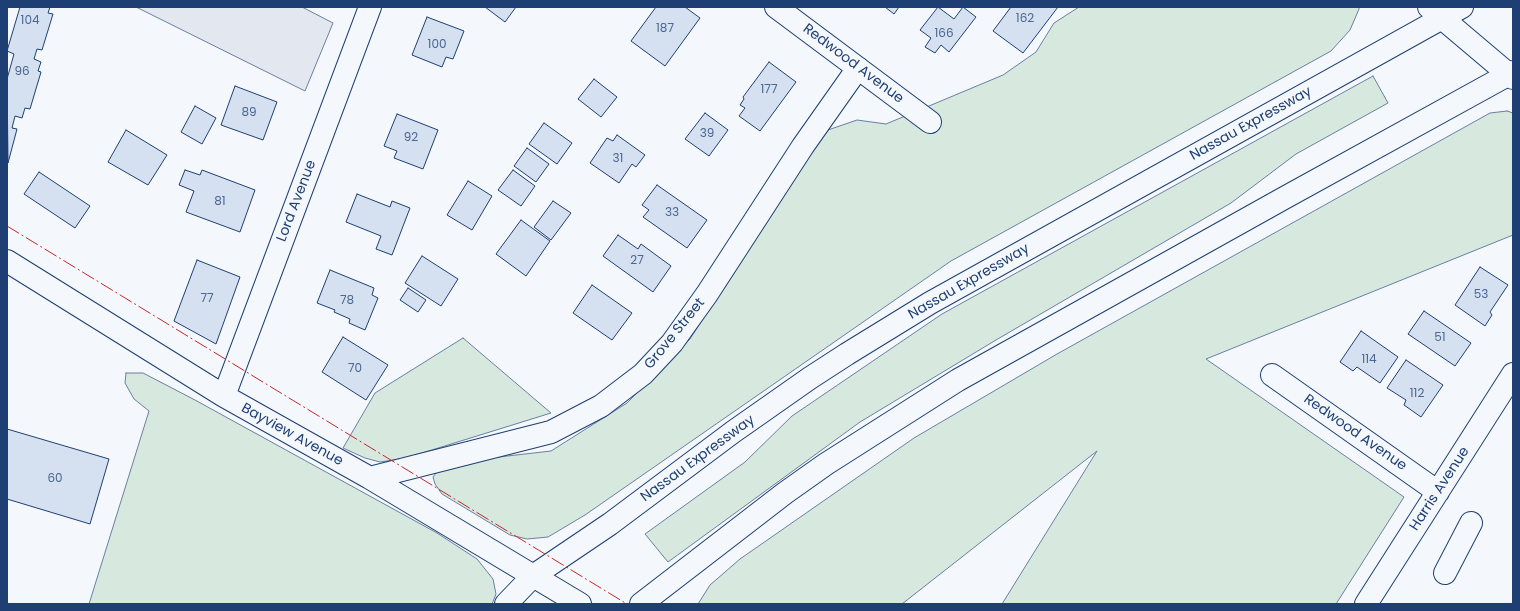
<!DOCTYPE html>
<html>
<head>
<meta charset="utf-8">
<style>
	body { margin:0 }
	#map { position:relative; width:1520px; height:611px; overflow:hidden; background:#f4f7fb; font-family:Poppins,sans-serif }
	canvas { display:block }
	.frame { position:absolute; inset:0; border:8px solid #1d3f73; pointer-events:none }
</style>
</head>
<body>
<div id="map">
<canvas width="1520" height="611"></canvas>
<div class="frame"></div>
</div>
<script>
const c = document.querySelector('canvas').getContext('2d');
c.lineJoin = 'round';
function paint(path, color) { c.fillStyle = color; c.fill(path, 'evenodd'); }
const poly = rows => new Path2D(rows.map(r => 'M' + r).join(''));
function trace(path, color, width, dash) { c.strokeStyle = color; c.lineWidth = width; c.lineCap = dash ? 'butt' : 'round'; c.setLineDash(dash || []); c.stroke(path); }
function write(font, color, halo, rows, align = 'center') {
  c.font = font + ' Poppins,sans-serif'; c.lineWidth = 3; c.setLineDash([]); c.textBaseline = 'middle'; c.strokeStyle = halo; c.fillStyle = color; for (const [text, x, y, turn = 0] of rows) {
    c.save(); c.translate(x, y); c.rotate((+turn || 0) * Math.PI / 180); c.textAlign = isNaN(turn) ? turn : align; if (halo) c.strokeText(text, 0, 0); c.fillText(text, 0, 0); c.restore();
  }
}
const green = poly([
	[1079,7,1359,7,1359,9,1350,30,1331,51,951,261,585,515,548,537,527,539,510,535,442,494,435,484,433,477,438,470,490,458,551,451,627,403,690,339,825,131,857,120,886,124,1003,75,1036,52,1054,23,1079,7],
	[1373,76,1388,103,1296,154,1231,203,996,340,860,422,668,562,645,534,745,462,792,416,942,314,1373,76],
	[1507,111,1513,113,1513,235,1206,359,1404,497,1336,604,1002,604,1097,451,902,604,698,604,710,585,740,559,914,438,1057,354,1490,113,1507,111],
	[463,338,551,413,406,458,380,462,365,458,343,448,375,393,463,338],
	[126,373,143,373,195,400,437,533,477,559,493,579,496,594,492,604,89,604,149,411,134,399,125,383,126,373]
]);
paint(green, '#d7e8df');
trace(green, '#687fa3', 1);
const parking = poly([
	[136,7,302,7,333,23,305,91,136,7]
]);
paint(parking, '#e3e8f0');
trace(parking, '#687fa3', 1);
const building = poly([
	[20,7,50,7,48,13,53,14,42,50,37,49,34,59,41,62,38,71,41,72,30,109,25,108,22,118,15,116,12,128,17,129,8,163,7,79,14,54,7,51,20,7],
	[485,7,516,7,505,22,485,7],
	[656,7,685,7,700,18,665,66,631,41,656,7],
	[885,7,899,7,894,14,885,7],
	[938,7,954,19,963,7,976,17,949,52,941,45,935,53,925,47,931,38,920,30,938,7],
	[1011,7,1058,7,1023,53,993,31,1011,7],
	[427,17,464,31,453,59,446,57,442,67,412,55,427,17],
	[769,62,796,82,760,131,739,116,745,108,740,105,744,99,743,97,769,62],
	[594,79,617,97,601,117,578,99,594,79],
	[235,86,277,102,263,140,221,125,235,86],
	[195,106,216,118,202,144,181,132,195,106],
	[705,113,728,130,709,156,685,139,705,113],
	[397,114,438,130,423,169,394,158,397,151,384,146,397,114],
	[544,123,572,143,557,164,529,144,544,123],
	[126,130,167,155,148,185,108,162,126,130],
	[617,135,645,155,636,167,632,164,619,183,590,163,607,138,613,141,617,135],
	[527,148,549,164,536,182,514,166,527,148],
	[185,170,200,175,202,170,255,190,240,232,186,212,194,191,179,185,185,170],
	[513,170,535,186,521,206,498,190,513,170],
	[39,172,90,206,75,228,24,194,39,172],
	[468,181,492,196,472,230,447,215,468,181],
	[657,185,707,220,687,248,643,217,649,210,642,205,657,185],
	[357,194,390,207,392,201,410,208,392,255,376,249,381,236,346,222,357,194],
	[553,201,571,213,551,240,534,227,553,201],
	[521,220,550,241,526,276,496,254,521,220],
	[618,235,638,249,641,244,671,266,653,292,603,256,618,235],
	[422,256,458,279,441,306,405,283,422,256],
	[197,260,240,277,216,344,174,321,197,260],
	[1480,267,1508,285,1490,312,1492,315,1485,326,1455,305,1480,267],
	[330,270,374,288,372,295,378,298,365,330,349,323,350,319,334,312,335,310,317,303,330,270],
	[592,285,632,313,612,340,573,313,592,285],
	[408,288,426,300,418,312,400,300,408,288],
	[1424,311,1471,343,1455,366,1408,334,1424,311],
	[1361,331,1398,357,1380,383,1357,367,1353,371,1340,362,1361,331],
	[343,337,388,365,366,400,322,372,343,337],
	[1406,360,1443,385,1421,417,1404,405,1406,400,1387,388,1406,360],
	[7,429,109,459,90,524,7,499,7,429]
]);
paint(building, '#d5e0f0');
trace(building, '#1d3f73', 1);
const minor = poly([
	[776,7,930,122],
	[1429,7,1513,78],
	[7,261,224,396,370,478,580,604],
	[1272,375,1438,492],
	[224,396,370,7],
	[370,478,551,432,601,406,643,374,672,343,707,294,803,146,858,68],
	[1445,573,1471,523],
	[1366,604,1513,374]
]);
const highway = poly([
	[506,604,533,576,610,524,733,432,810,378,847,354,930,303,1462,7],
	[641,604,785,493,826,464,958,380,1286,197,1513,72]
]);
trace(minor, '#1d3f73', 24);
trace(highway, '#1d3f73', 24);
trace(minor, '#f4f7fb', 22);
trace(highway, '#f4f7fb', 22);
trace(poly([
	[7,226,627,604]
]), '#c62828', 1, [14, 3, 2, 3]);
write('12px', '#4b6792', null, [
	["162",1025,19],
	["104",30,21],
	["187",665,29],
	["166",944,34],
	["100",437,45],
	["96",22,72],
	["177",769,90],
	["89",249,113],
	["39",707,134],
	["92",411,138],
	["31",618,159],
	["81",220,202],
	["33",672,213],
	["27",637,261],
	["53",1481,295],
	["77",207,299],
	["78",347,301],
	["51",1440,338],
	["114",1369,360],
	["70",355,369],
	["112",1417,394],
	["60",55,479]
]);
write('14px', '#1d3f73', '#f4f7fb', [
	["Redwood Avenue",853,64,37],
	["Nassau Expressway",1251,124,-29],
	["Lord Avenue",297,201,-69],
	["Nassau Expressway",969,282,-30],
	["Grove Street",675,334,-51],
	["Redwood Avenue",1355,433,35],
	["Bayview Avenue",292,435,29],
	["Nassau Expressway",698,459,-36],
	["Harris Avenue",1440,489,-57]
]);
</script>
</body>
</html>
